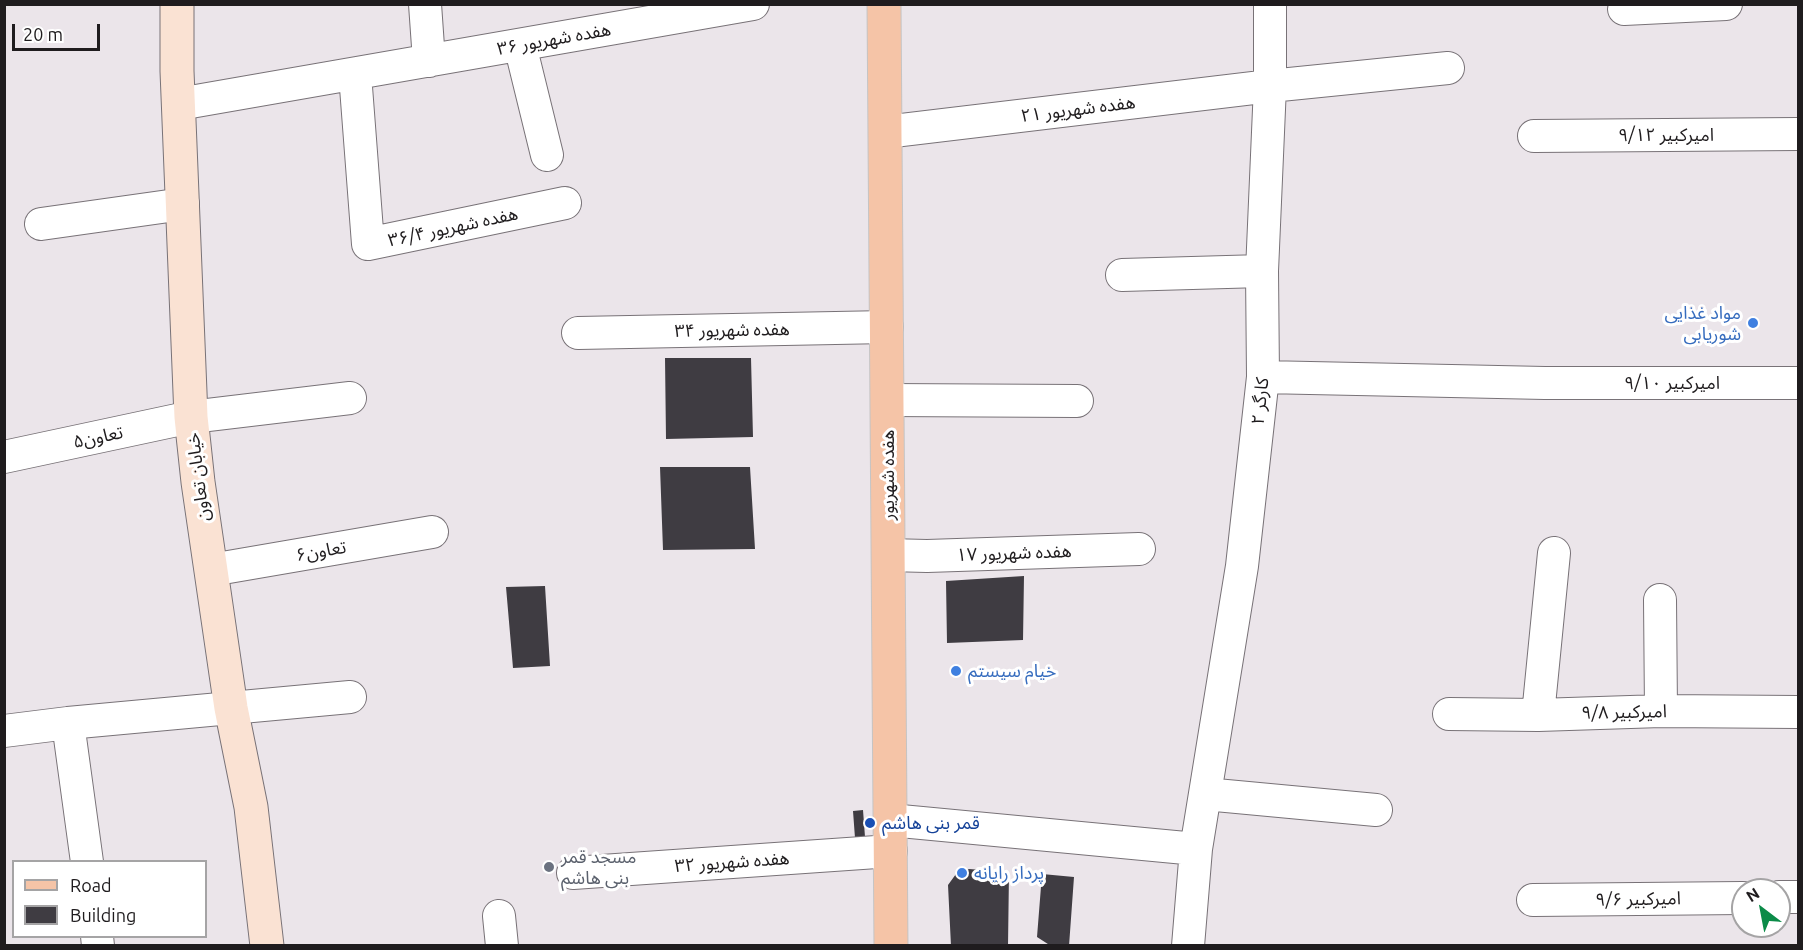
<!DOCTYPE html>
<html>
<head>
<meta charset="utf-8">
<style>
	body { margin:0 }
	#map { position:relative; width:1803px; height:950px; overflow:hidden; background:#ebe5ea; font-family:Ubuntu,sans-serif }
	canvas { display:block }
	.frame { position:absolute; inset:0; border:6px solid #1f1c1e; pointer-events:none }
	.legend { position:absolute; left:12px; top:860px; width:195px; height:78px; box-sizing:border-box; background:#fff; border:2px solid #a5a4a5; margin:0; padding:8px 10px; list-style:none; font-size:18px; color:#1f1c1e }
	.legend li { display:flex; align-items:center; gap:12px; height:30px }
	.legend b { width:30px; border:2px solid #a5a4a5 }
	.north { position:absolute; left:1731px; top:878px; width:60px; height:60px; box-sizing:border-box; background:#fff; border:2px solid #a5a4a5; border-radius:50%; rotate:328deg; font-size:16px; font-weight:700; line-height:24px; text-align:center; color:#1f1c1e }
	.north::after { content:''; display:block; margin:auto; width:21px; height:27px; background:#0b8b48; clip-path:polygon(50% 0,100% 100%,50% 72%,0 100%) }
	.scale { position:absolute; left:12px; top:24px; width:88px; height:27px; box-sizing:border-box; border:3px solid #1f1c1e; border-top:0; padding-left:8px; font-size:18px; line-height:21px; white-space:nowrap; color:#1f1c1e; -webkit-text-stroke:4px #fff; paint-order:stroke }
</style>
</head>
<body>
<div id="map">
<canvas width="1803" height="950"></canvas>
<div class="frame"></div>
<ul class="legend">
<li><b style="height:8px;background:#f5c4a7"></b>Road</li>
<li><b style="height:16px;background:#3f3c42"></b>Building</li>
</ul>
<div class="north">N</div>
<div class="scale">20 m</div>
</div>
<script>
const c = document.querySelector('canvas').getContext('2d');
c.lineJoin = 'round';
function paint(path, color) { c.fillStyle = color; c.fill(path, 'evenodd'); }
const poly = rows => new Path2D(rows.map(r => 'M' + r).join(''));
function trace(path, color, width, dash) { c.strokeStyle = color; c.lineWidth = width; c.lineCap = dash ? 'butt' : 'round'; c.setLineDash(dash || []); c.stroke(path); }
function write(font, color, halo, rows, align = 'center') {
  c.font = font + ' Ubuntu,"Noto Sans Arabic",sans-serif'; c.lineWidth = 6; c.setLineDash([]); c.textBaseline = 'middle'; c.strokeStyle = halo; c.fillStyle = color; for (const [text, x, y, turn = 0] of rows) {
    c.save(); c.translate(x, y); c.rotate((+turn || 0) * Math.PI / 180); c.textAlign = isNaN(turn) ? turn : align; if (halo) c.strokeText(text, 0, 0); c.fillText(text, 0, 0); c.restore();
  }
}
paint(poly([
	[665,358,751,358,753,437,666,439],
	[660,467,750,467,755,549,663,550],
	[1024,576,1023,640,947,643,946,581],
	[545,586,550,666,513,668,506,587],
	[863,810,865,837,855,838,853,811],
	[969,869,1009,872,1008,946,951,946,948,885,956,874],
	[1042,874,1074,877,1069,946,1051,946,1037,937]
]), '#3f3c42');
const street = poly([
	[425,4,429,61],
	[1624,9,1726,4],
	[520,45,547,155],
	[355,74,368,244,565,203],
	[179,104,753,4],
	[885,132,1270,86,1448,68],
	[1534,136,1798,134],
	[41,224,183,204],
	[1122,275,1262,271],
	[578,333,887,327],
	[1263,377,1545,383,1798,383],
	[887,400,1077,401],
	[4,457,191,417,350,398],
	[888,555,927,556,1139,549],
	[211,570,432,532],
	[1660,600,1661,711],
	[1449,714,1538,715,1661,711,1798,712],
	[1538,715,1554,553],
	[68,723,87,862],
	[4,731,68,723,350,697],
	[1205,794,1376,810],
	[890,820,1196,849],
	[573,873,891,851],
	[1779,897,1798,897],
	[1533,900,1743,898],
	[499,916,502,946],
	[97,936,98,946],
	[1188,946,1196,849,1242,566,1263,377,1262,271,1270,86,1270,4]
]);
const secondary = poly([
	[177,4,177,71,191,417,198,482,231,708,251,807,267,946]
]);
const primary = poly([
	[884,4,891,946]
]);
trace(street, '#787277', 34);
trace(secondary, '#787277', 35);
trace(primary, '#c5c4c4', 35);
trace(street, '#fff', 32);
trace(secondary, '#fae2d3', 33);
trace(primary, '#f5c4a7', 33);
for (const [x, y, r, color] of [
	[1753,323,6,"#3f7fe0"],
	[956,671,6,"#3f7fe0"],
	[870,823,6,"#1a4fb4"],
	[549,867,6,"#6b7280"],
	[962,873,6,"#3f7fe0"]
]) { const dot = new Path2D(); dot.arc(x, y, r, 0, 2 * Math.PI); c.fillStyle = color; c.fill(dot); trace(dot, '#fff', 2); }
write('18px', '#1f1c1e', '#fff', [
	["هفده شهریور ۳۶",554,39,-10],
	["هفده شهریور ۲۱",1078,109,-7],
	["امیرکبیر ۹/۱۲",1666,135],
	["هفده شهریور ۳۶/۴",453,227,-12],
	["هفده شهریور ۳۴",732,330,-1],
	["امیرکبیر ۹/۱۰",1672,383],
	["کارگر ۲",1260,401,-84],
	["تعاون۵",98,437,-12],
	["هفده شهریور",888,475,-90],
	["خیابان تعاون",198,477,-97],
	["تعاون۶",321,551,-10],
	["هفده شهریور ۱۷",1014,553,-2],
	["امیرکبیر ۹/۸",1624,712,-1],
	["هفده شهریور ۳۲",732,862,-4],
	["امیرکبیر ۹/۶",1638,899,-1]
]);
write('18px', '#366cbe', '#fff', [
	["مواد غذایی",1741,313,"right"],
	["شوریابی",1741,334,"right"],
	["خیام سیستم",968,671],
	["پرداز رایانه",974,873]
], 'left');
write('18px', '#164399', '#fff', [
	["قمر بنی هاشم",882,823]
], 'left');
write('18px', '#5b616d', '#fff', [
	["مسجد قمر",561,857],
	["بنی هاشم",561,878]
], 'left');
</script>
</body>
</html>
